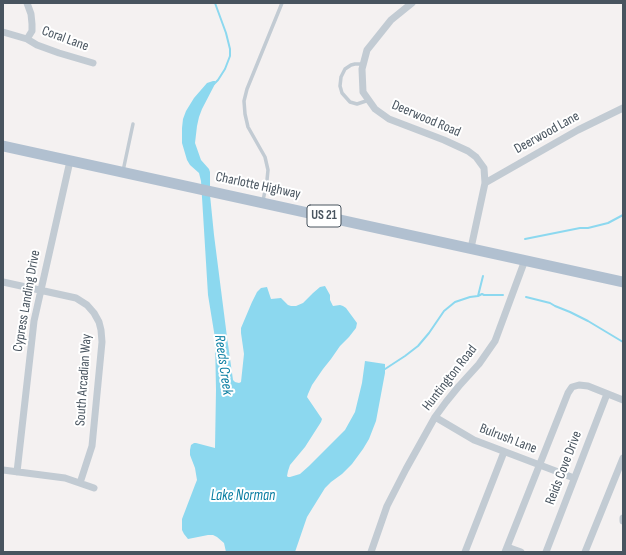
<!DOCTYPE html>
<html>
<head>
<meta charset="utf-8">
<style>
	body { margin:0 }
	#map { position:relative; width:626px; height:555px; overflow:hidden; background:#f4f1f1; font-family:"Sofia Sans Condensed",sans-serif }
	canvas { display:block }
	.frame { position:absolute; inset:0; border:4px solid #48545f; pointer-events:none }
</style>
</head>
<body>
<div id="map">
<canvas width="626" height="555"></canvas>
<div class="frame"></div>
</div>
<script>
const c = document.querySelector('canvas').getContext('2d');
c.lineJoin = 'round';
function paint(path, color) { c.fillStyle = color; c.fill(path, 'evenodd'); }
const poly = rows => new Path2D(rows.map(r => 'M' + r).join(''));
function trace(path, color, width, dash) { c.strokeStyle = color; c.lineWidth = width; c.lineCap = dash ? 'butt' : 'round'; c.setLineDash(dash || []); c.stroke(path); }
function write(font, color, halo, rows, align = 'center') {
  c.font = font + ' "Sofia Sans Condensed",sans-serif'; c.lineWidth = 4; c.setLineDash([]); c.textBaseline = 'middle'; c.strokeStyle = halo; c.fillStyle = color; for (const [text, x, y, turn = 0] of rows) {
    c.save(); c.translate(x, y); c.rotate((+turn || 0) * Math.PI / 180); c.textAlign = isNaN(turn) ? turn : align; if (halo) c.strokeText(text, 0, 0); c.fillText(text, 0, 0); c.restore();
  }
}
paint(poly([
	[213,81,215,81,215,84,202,109,199,117,197,126,195,143,201,160,209,169,210,172,210,195,214,235,227,337,233,380,235,382,239,383,241,382,244,354,241,333,241,328,252,302,257,292,261,288,267,287,271,299,281,298,288,305,291,306,296,306,303,303,313,293,320,287,325,286,330,295,330,300,333,306,340,305,343,306,346,308,357,323,356,328,349,337,340,346,331,359,323,369,312,385,308,394,307,397,322,419,321,422,305,447,290,465,288,471,287,476,288,477,290,477,300,474,309,466,345,430,355,412,362,383,365,361,385,364,385,373,376,421,369,439,363,449,352,464,342,474,331,482,325,488,307,517,295,552,226,552,224,543,217,537,213,535,208,535,188,539,184,534,182,530,182,519,195,485,197,480,195,468,190,455,190,450,191,445,194,443,196,443,215,448,216,390,215,338,208,295,201,181,199,173,190,165,187,160,182,143,182,128,183,119,186,111,194,98,207,83]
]), '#8cd8ef');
trace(poly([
	[214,84,218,80,225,69,230,56,230,49,226,33,215,3],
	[525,239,580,228,588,228,608,223,623,215],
	[478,296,483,276],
	[526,297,550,303,555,306,570,312,588,321,623,342],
	[382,371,405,356,418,346,429,333,444,311,455,302,470,297,478,296,482,294,484,295,503,295]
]), '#8cd8ef', 2);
trace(poly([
	[363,64,355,64,351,65,345,69,341,77,340,86,342,93,350,102,357,104,369,100],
	[123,171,133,124],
	[263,201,267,180,268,170,265,157,248,127,245,114,244,101,247,89,282,3]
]), '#c2cbd3', 3.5);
trace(poly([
	[412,3,391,20,367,50,362,69,363,92,375,109,389,119,444,140,468,151,476,157,484,168,485,183,471,248],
	[3,32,27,39,32,31,32,24,31,14,27,3],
	[27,39,37,45,59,53,93,63],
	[485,183,578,130,623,108],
	[3,282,76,298,87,305,94,313,99,322,101,330,102,342,92,446,80,483],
	[435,417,474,440,574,478],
	[3,470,65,478,94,488],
	[17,472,34,321,70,161],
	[623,518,623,521],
	[507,547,521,552],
	[371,552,387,506,406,469,435,417,446,402,459,386,479,364,495,341,525,260],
	[465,552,504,452],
	[505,552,568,393,572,387,579,385,588,386,623,400],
	[546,552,607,394],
	[585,552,623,458]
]), '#c2cbd3', 7);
trace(poly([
	[3,146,623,282]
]), '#b1c0d0', 11);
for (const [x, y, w] of [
	[324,216,34]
]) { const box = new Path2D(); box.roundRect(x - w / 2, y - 11, w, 22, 3); c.fillStyle = '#fff'; c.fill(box); trace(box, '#48545f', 1); }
write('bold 13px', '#48545f', null, [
	["US 21",324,216]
]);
write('14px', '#48545f', '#fff', [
	["Coral Lane",65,39,20],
	["Deerwood Road",426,119,23],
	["Deerwood Lane",547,133,-29],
	["Charlotte Highway",258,186,12],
	["Cypress Landing Drive",27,301,-80],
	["Huntington Road",450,378,-52],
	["South Arcadian Way",84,380,-86],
	["Bulrush Lane",508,439,21],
	["Reids Cove Drive",564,468,-69]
]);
write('italic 15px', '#0a7ea2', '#fff', [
	["Reeds Creek",223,365,82],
	["Lake Norman",243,496]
]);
</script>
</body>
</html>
